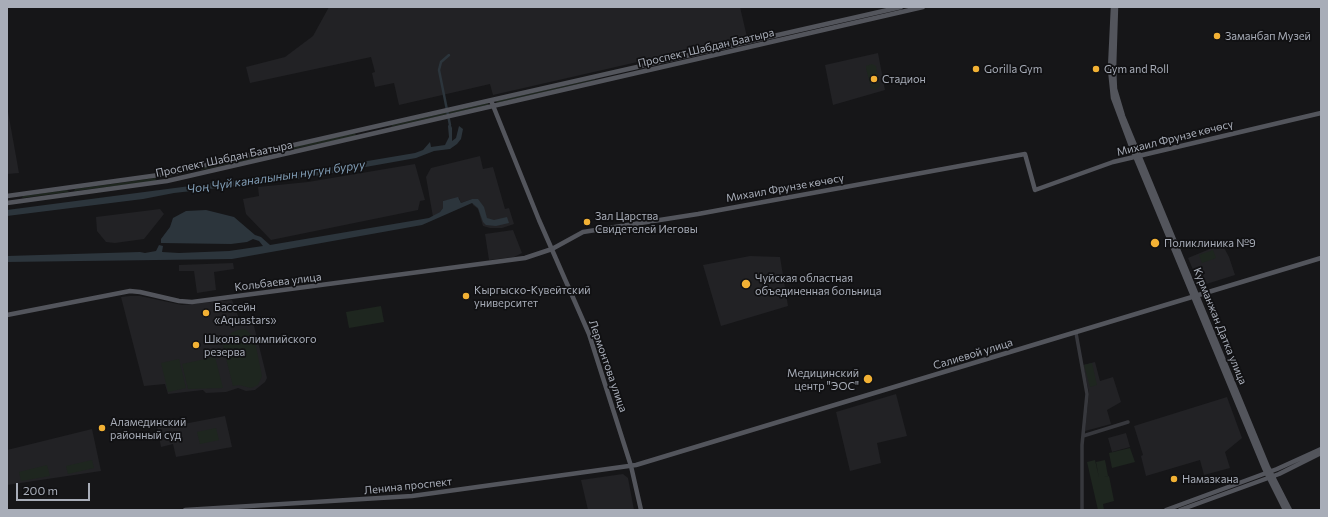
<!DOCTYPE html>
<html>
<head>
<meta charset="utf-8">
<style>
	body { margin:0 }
	#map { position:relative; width:1328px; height:517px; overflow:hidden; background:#161618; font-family:Commissioner,sans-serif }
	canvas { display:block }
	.frame { position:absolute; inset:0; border:8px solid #a8adb8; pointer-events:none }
	.scale { position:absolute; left:16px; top:483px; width:74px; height:18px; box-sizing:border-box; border:2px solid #a8adb8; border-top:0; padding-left:5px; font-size:12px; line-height:14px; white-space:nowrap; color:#a8adb8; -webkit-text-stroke:3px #111113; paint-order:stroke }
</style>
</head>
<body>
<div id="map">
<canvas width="1328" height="517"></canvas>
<div class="frame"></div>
<div class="scale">200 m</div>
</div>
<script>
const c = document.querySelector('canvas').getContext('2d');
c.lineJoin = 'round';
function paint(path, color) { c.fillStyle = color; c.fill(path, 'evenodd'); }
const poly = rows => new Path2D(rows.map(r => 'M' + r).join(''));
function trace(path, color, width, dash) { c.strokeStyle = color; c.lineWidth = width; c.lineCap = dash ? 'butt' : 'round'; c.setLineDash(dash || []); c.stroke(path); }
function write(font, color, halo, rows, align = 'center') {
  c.font = font + ' Commissioner,sans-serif'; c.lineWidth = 3.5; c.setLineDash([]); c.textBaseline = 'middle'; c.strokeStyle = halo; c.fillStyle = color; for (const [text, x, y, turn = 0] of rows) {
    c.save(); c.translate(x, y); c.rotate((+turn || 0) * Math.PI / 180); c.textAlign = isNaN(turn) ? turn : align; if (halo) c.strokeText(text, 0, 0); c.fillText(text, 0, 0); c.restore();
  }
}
paint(poly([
	[329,7,740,7,747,37,493,95,490,84,399,105,394,83,375,87,372,73,375,72,371,57,250,83,246,67,285,57,313,36],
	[878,53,885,90,833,105,825,65],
	[7,106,19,173,7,174],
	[480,156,483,169,493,167,505,209,509,208,514,224,502,228,490,228,483,226,478,209,473,205,472,199,461,203,459,198,443,201,443,208,440,212,433,217,426,177,431,168],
	[415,164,425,200,420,201,418,210,271,240,246,214,243,199,259,196,258,187,308,182],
	[160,209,164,214,144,239,115,243,106,242,97,231,96,217],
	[513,230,522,253,514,257,489,260,485,234],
	[1222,244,1229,257,1235,275,1200,286,1188,258],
	[750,256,780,257,788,306,721,326,703,265],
	[233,263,234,269,214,272,216,290,197,293,194,271,179,271,179,265],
	[130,296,140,296,182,305,232,300,240,321,252,318,267,378,265,382,255,390,246,391,238,388,226,392,206,393,203,390,168,394,165,384,144,386,121,297],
	[1095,362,1100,381,1113,377,1121,402,1107,410,1111,424,1085,431,1089,393,1083,365],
	[896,394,907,436,877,443,881,463,850,471,836,412],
	[1227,397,1242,438,1225,452,1230,468,1204,475,1200,460,1146,476,1141,456,1143,455,1134,426],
	[225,416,232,447,176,457,173,444,161,447,157,426,162,425,163,428],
	[92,429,101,471,7,485,7,450],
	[1126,433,1130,447,1112,452,1108,438],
	[623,474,628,478,634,510,588,510,581,480]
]), '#222225');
paint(poly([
	[872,64,876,66,880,86,875,90,871,88,866,68,866,66],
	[595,79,595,80,497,103,496,101],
	[488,103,488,105,391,127,392,125],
	[355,133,356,136,270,154,271,152],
	[265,154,267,156,201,170,202,168],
	[155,178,157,181,74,191,75,189],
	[67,190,69,192,22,198,23,196],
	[1213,250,1216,258,1202,263,1199,255],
	[381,306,384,322,349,328,346,312],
	[245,329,254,337,262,376,258,385,251,388,239,385,233,386,223,346,223,341,228,339,231,333,238,330],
	[215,357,223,388,188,389,182,364],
	[179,359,186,388,168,392,161,363],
	[1092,363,1097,385,1090,387,1084,365],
	[216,428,219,440,200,444,197,432],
	[1130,448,1135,462,1112,468,1109,453],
	[92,460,94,468,68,474,66,466],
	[1095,460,1099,478,1096,462,1105,460,1108,476,1103,477,1109,476,1114,501,1103,504,1104,510,1098,510,1087,462],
	[47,465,50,476,21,481,19,472]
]), '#1e261f');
paint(poly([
	[450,123,452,128,452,141,456,138,459,126,463,129,461,139,457,144,450,149,434,151,416,158,298,179,174,193,143,199,7,216,7,210,320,169,415,153,423,150,430,142,431,147,445,145,449,137,448,126],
	[458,197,461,203,472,199,478,199,484,207,487,218,494,220,507,217,509,223,496,226,486,225,483,222,478,208,472,203,422,225,232,259,7,262,7,256,140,252,145,253,156,251,159,245,163,246,162,252,179,253,229,251,263,246,259,241,253,239,247,242,231,244,161,243,161,239,170,227,173,218,186,211,206,210,234,217,255,235,261,237,270,245,429,218,440,212,443,208,443,201]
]), '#2c353c');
trace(poly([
	[449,55,441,62,439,70,450,125]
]), '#2c353c', 2.5);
trace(poly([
	[1076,333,1087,394,1082,445,1082,510],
	[1083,436,1128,422]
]), '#37383d', 3.5);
trace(poly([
	[1113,7,1110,69,1113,98,1132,149,1264,468,1285,510],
	[1116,7,1114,69,1115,89,1123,116,1268,467,1290,510],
	[492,103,539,220,589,334,631,466,641,510],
	[7,196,166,174,901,7],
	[7,203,167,181,923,7],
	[7,315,130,291,140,292,179,301,192,302,525,258,552,249,583,232,698,214,1025,154,1035,190,1113,162,1321,113],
	[185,510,412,496,636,465,1321,258],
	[1166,510,1277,469,1321,449],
	[1180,510,1279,474,1321,453]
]), '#53555c', 4.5);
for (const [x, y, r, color] of [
	[1217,36,4,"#f2b134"],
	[976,69,4,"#f2b134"],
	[1096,69,4,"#f2b134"],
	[874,79,4,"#f2b134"],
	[587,222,4,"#f2b134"],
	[1155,243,5,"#f2b134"],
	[746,284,5,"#f2b134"],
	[466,296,4,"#f2b134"],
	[206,313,4,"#f2b134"],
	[196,345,4,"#f2b134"],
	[868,379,5,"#f2b134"],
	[102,428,4,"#f2b134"],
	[1174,479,4,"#f2b134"]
]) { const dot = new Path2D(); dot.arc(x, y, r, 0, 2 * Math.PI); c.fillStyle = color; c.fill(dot); trace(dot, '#111113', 1.5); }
write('11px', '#a8adb8', '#111113', [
	["Заманбап Музей",1225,36],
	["Gorilla Gym",984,69],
	["Gym and Roll",1104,69],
	["Стадион",882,79],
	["Зал Царства",595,216],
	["Свидетелей Иеговы",595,229],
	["Поликлиника №9",1164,243],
	["Чуйская областная",755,278],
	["объединенная больница",755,291],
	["Кыргыско-Кувейтский",474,290],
	["университет",474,303],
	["Бассейн",214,307],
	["«Aquastars»",214,320],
	["Школа олимпийского",204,339],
	["резерва",204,352],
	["Медицинский",859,373,"right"],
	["центр \"ЭОС\"",859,386,"right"],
	["Аламединский",110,422],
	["районный суд",110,435],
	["Намазкана",1182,479]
], 'left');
write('11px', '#a8adb8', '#111113', [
	["Проспект Шабдан Баатыра",706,48,-13],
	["Михаил Фрунзе көчөсү",1175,138,-14],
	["Проспект Шабдан Баатыра",224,159,-12],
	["Михаил Фрунзе көчөсү",785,188,-10],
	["Кольбаева улица",278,282,-7],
	["Курманжан Датка улица",1220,326,68],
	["Салиевой улица",973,354,-17],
	["Лермонтова улица",608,366,71],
	["Ленина проспект",408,486,-6]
]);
write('italic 12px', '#7f9bb3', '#111113', [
	["Чоң Чүй каналынын нугун буруу",276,177,-8]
]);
</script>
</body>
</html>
